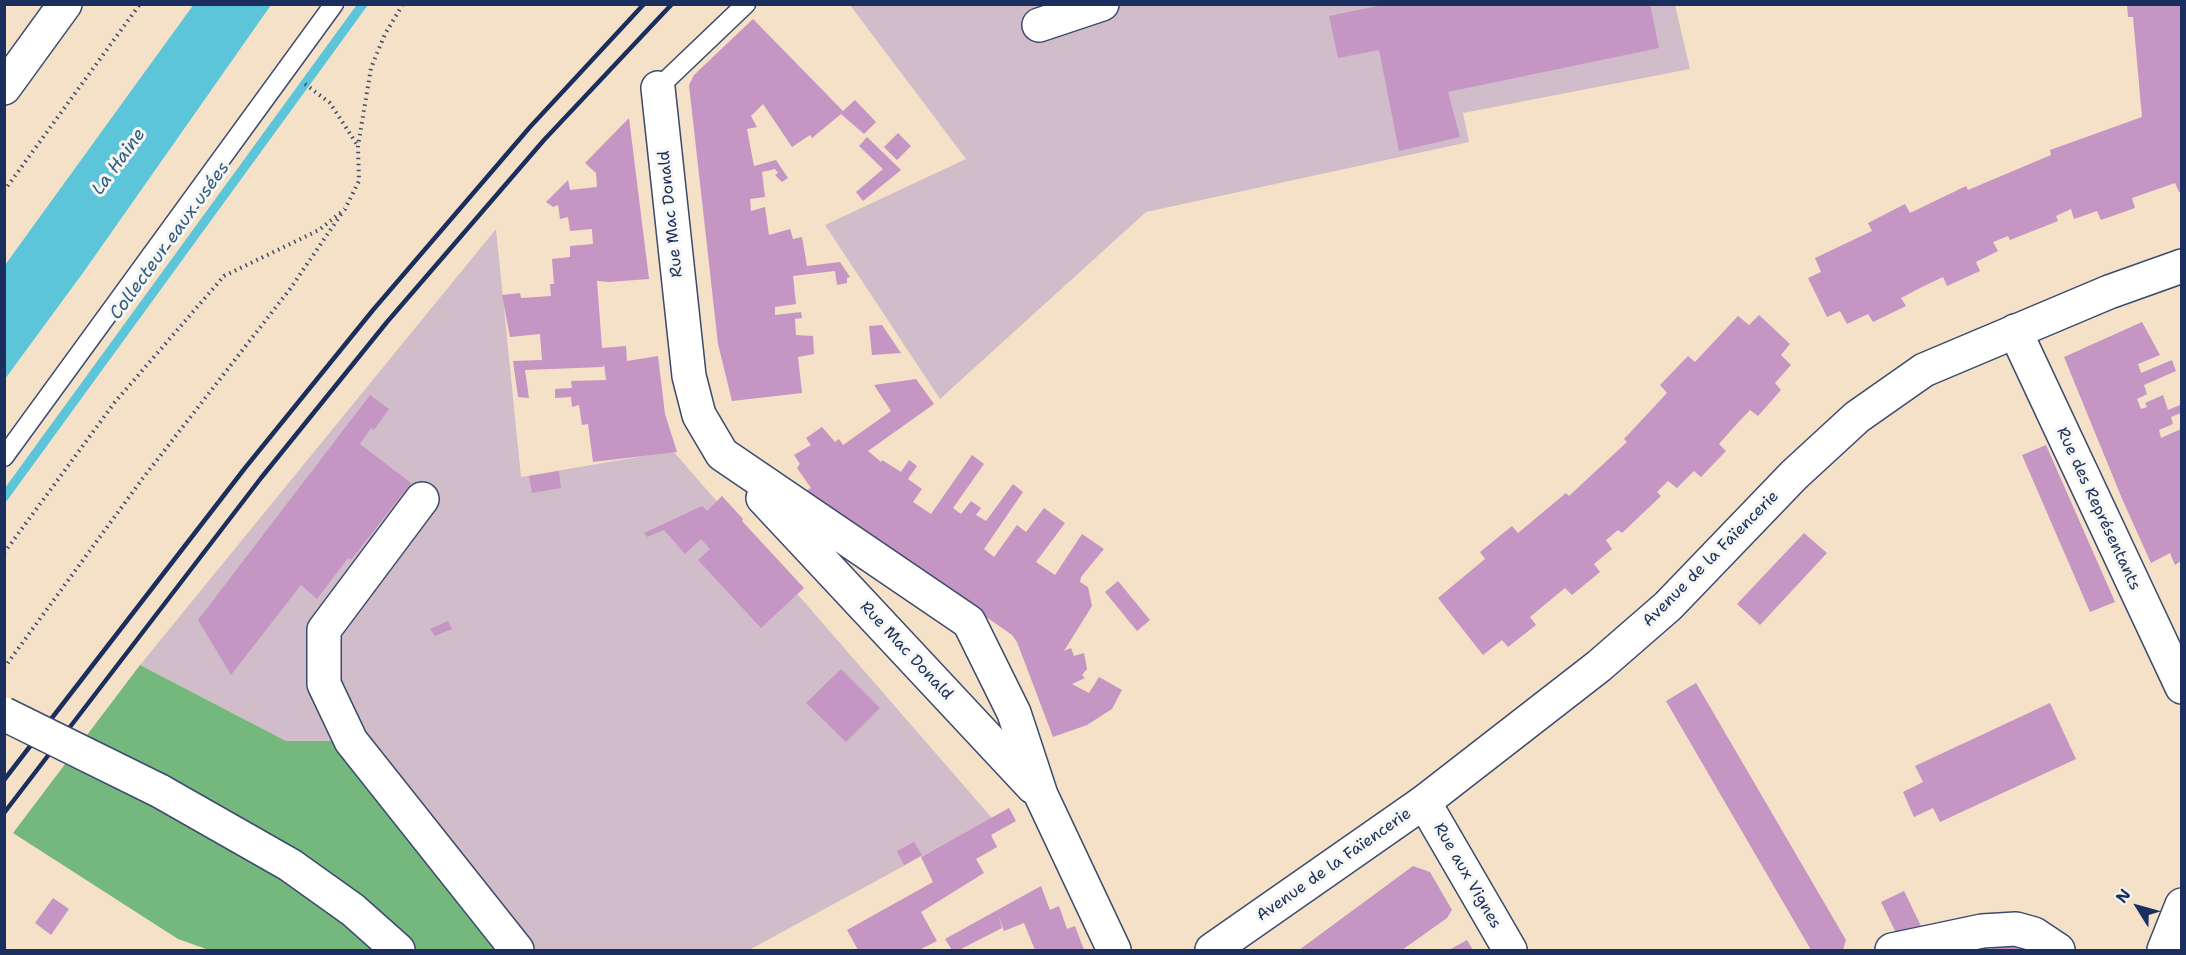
<!DOCTYPE html>
<html>
<head>
<meta charset="utf-8">
<style>
	body { margin:0 }
	#map { position:relative; width:2186px; height:955px; overflow:hidden; background:#f4e1c7; font-family:"Shantell Sans",sans-serif }
	canvas { display:block }
	.frame { position:absolute; inset:0; border:6px solid #1b2f5e; pointer-events:none }
	.north { position:absolute; left:2108px; top:877px; width:60px; height:60px; -webkit-text-stroke:4px #f6f6f2; paint-order:stroke; rotate:307deg; font-size:16px; font-weight:700; line-height:24px; text-align:center; color:#1b2f5e }
	.north::after { content:''; display:block; margin:auto; width:21px; height:27px; background:#1b2f5e; clip-path:polygon(50% 0,100% 100%,50% 72%,0 100%) }
</style>
</head>
<body>
<div id="map">
<canvas width="2186" height="955"></canvas>
<div class="frame"></div>
<div class="north">N</div>
</div>
<script>
const c = document.querySelector('canvas').getContext('2d');
c.lineJoin = 'round';
function paint(path, color) { c.fillStyle = color; c.fill(path, 'evenodd'); }
const poly = rows => new Path2D(rows.map(r => 'M' + r).join(''));
function trace(path, color, width, dash) { c.strokeStyle = color; c.lineWidth = width; c.lineCap = dash ? 'butt' : 'round'; c.setLineDash(dash || []); c.stroke(path); }
function write(font, color, halo, rows, align = 'center') {
  c.font = font + ' "Shantell Sans",sans-serif'; c.lineWidth = 6; c.setLineDash([]); c.textBaseline = 'middle'; c.strokeStyle = halo; c.fillStyle = color; for (const [text, x, y, turn = 0] of rows) {
    c.save(); c.translate(x, y); c.rotate((+turn || 0) * Math.PI / 180); c.textAlign = isNaN(turn) ? turn : align; if (halo) c.strokeText(text, 0, 0); c.fillText(text, 0, 0); c.restore();
  }
}
paint(poly([
	[850,5,1675,5,1690,69,1463,113,1469,142,1146,212,940,399,825,225,966,159],
	[496,229,521,477,673,451,992,818,749,950,516,950,351,741,286,741,140,665]
]), '#d1bdca');
paint(poly([
	[140,665,286,741,351,741,517,950,209,950,178,939,13,833]
]), '#74b87d');
paint(poly([
	[194,4,271,5,85,270,5,379,5,265]
]), '#5dc5d9');
trace(poly([
	[4,497,363,4]
]), '#5dc5d9', 9);
paint(poly([
	[1387,4,1650,4,1659,48,1448,92,1460,137,1399,151,1379,50,1338,58,1329,16],
	[2127,4,2181,4,2181,191,2179,192,2175,183,2132,198,2135,208,2101,220,2097,211,2074,219,2071,209,2056,216,2058,221,2010,240,2008,236,1993,242,1998,251,1976,262,1980,271,1947,286,1943,277,1922,287,1901,298,1906,306,1873,322,1868,314,1847,324,1840,311,1827,317,1808,278,1821,272,1815,258,1872,231,1868,223,1905,204,1910,213,1966,186,1968,190,2051,155,2050,150,2142,117,2133,17,2128,17],
	[753,19,843,111,855,100,876,122,864,134,841,114,812,138,810,135,792,147,763,104,751,116,757,127,747,129,754,166,776,160,788,178,782,182,775,175,778,173,775,169,762,172,765,197,750,199,751,211,765,207,769,235,790,229,793,239,802,237,807,266,840,262,850,277,847,278,847,283,837,285,835,271,793,276,796,304,775,307,775,315,801,312,802,318,795,319,796,335,813,336,814,354,798,357,802,393,732,401,718,344,689,85,694,75],
	[629,118,649,279,609,282,597,281,602,348,626,346,627,361,658,356,665,414,677,452,593,462,588,424,582,425,579,405,572,407,571,397,555,398,555,389,572,388,571,381,606,380,604,364,603,367,525,370,529,398,518,397,513,361,542,360,540,334,510,337,502,295,520,293,521,298,551,296,550,284,554,284,552,259,570,257,570,246,593,244,592,229,570,231,568,217,560,219,558,205,553,207,546,202,568,180,570,190,597,187,596,173,585,163],
	[898,133,911,146,897,160,884,147],
	[867,137,901,170,863,201,856,192,883,169,859,146],
	[1759,315,1790,344,1781,355,1791,365,1775,383,1781,390,1758,416,1750,410,1734,427,1719,444,1726,451,1701,477,1694,471,1677,488,1668,481,1657,492,1661,496,1622,533,1618,530,1606,540,1612,549,1594,564,1600,572,1572,595,1565,588,1548,602,1530,617,1536,625,1508,647,1502,640,1483,655,1438,598,1485,559,1480,552,1512,526,1518,533,1566,493,1569,496,1627,442,1624,439,1667,393,1660,385,1688,356,1695,362,1738,316,1749,325],
	[2142,322,2160,355,2138,364,2141,373,2172,360,2176,371,2144,385,2147,394,2137,399,2141,409,2147,407,2145,403,2163,395,2168,410,2180,405,2181,409,2181,413,2171,417,2173,424,2159,430,2161,438,2181,429,2181,561,2175,565,2170,553,2151,563,2123,501,2064,357],
	[882,325,901,353,872,355,869,326],
	[916,379,934,404,868,451,881,462,882,460,901,472,909,460,917,466,908,479,922,489,913,502,931,514,972,455,984,464,953,508,961,514,971,501,981,508,976,515,986,521,1013,484,1023,492,984,549,994,557,1017,525,1026,532,1044,508,1065,523,1036,562,1055,575,1082,534,1104,549,1081,577,1080,582,1088,587,1092,606,1064,651,1071,648,1074,656,1084,653,1087,669,1082,675,1085,678,1072,684,1089,693,1099,677,1122,690,1112,709,1087,725,1053,737,1017,642,1012,635,806,491,811,488,797,468,800,464,794,455,811,445,806,438,822,427,835,442,839,439,843,445,891,411,874,385],
	[370,395,389,409,374,430,371,428,360,444,411,483,351,560,348,558,317,599,301,585,231,675,198,620],
	[2046,445,2115,602,2090,612,2022,455],
	[559,471,561,488,532,493,529,476],
	[722,496,743,519,742,521,804,588,761,628,698,560,710,549,701,539,685,554,664,530,647,537,644,533,702,506,707,511],
	[1804,533,1827,553,1760,625,1737,604],
	[1118,581,1150,620,1137,631,1105,592],
	[448,621,452,629,435,636,430,629],
	[841,669,880,708,846,742,806,703],
	[1696,683,1846,940,1843,950,1811,950,1666,701],
	[2050,703,2076,759,1940,822,1933,808,1914,817,1903,792,1923,782,1915,766],
	[1009,808,1016,821,991,835,997,847,976,859,984,873,921,912,937,941,919,950,858,950,847,930,933,882,921,857],
	[914,842,922,855,904,865,897,851],
	[1413,866,1430,872,1452,910,1447,918,1402,950,1299,950],
	[1041,886,1050,910,1059,906,1067,929,1075,926,1084,950,1035,950,1024,923,1004,931,998,914,1002,928,959,950,952,950,945,939],
	[1904,891,1921,926,1896,933,1881,902],
	[53,898,69,909,51,935,35,923],
	[1994,936,2042,950,1992,949],
	[1467,940,1473,950,1449,950]
]), '#c595c4');
const service = poly([
	[658,88,746,4],
	[4,457,334,4]
]);
const minor = poly([
	[1039,25,1102,4],
	[658,88,689,376,699,415,722,454,969,622,1014,713,1041,795,1114,950],
	[2015,331,2182,687],
	[763,498,1033,787],
	[422,499,324,630,324,684,351,741,517,950],
	[1424,802,1510,950],
	[1892,950,1982,931,2016,929,2034,934,2058,950],
	[2164,950,2182,905]
]);
const tertiary = poly([
	[160,791,290,865,353,910,398,950],
	[1212,950,1424,802,1599,666,1668,606,1794,475,1857,417,1924,370,2109,292,2182,266]
]);
const motorway = poly([
	[4,88,65,4]
]);
trace(service, '#3c4a6e', 21);
trace(minor, '#3c4a6e', 36);
trace(tertiary, '#3c4a6e', 36);
trace(motorway, '#3c4a6e', 36);
trace(poly([
	[305,84,330,103,358,146],
	[4,191,140,4],
	[4,553,115,402,224,276,319,230,345,209,359,181,358,146,371,68,385,34,403,4],
	[4,668,143,478,290,289,342,213]
]), '#3c4a6e', 4, [1.5, 4.5]);
trace(service, '#fff', 18);
trace(minor, '#fff', 33);
trace(tertiary, '#fff', 33);
trace(motorway, '#fff', 33);
trace(poly([
	[4,780,245,468,373,310,530,127,644,4],
	[4,813,261,478,387,322,544,140,672,4]
]), '#1b2f5e', 4.5);
const tertiaryBridge = poly([
	[4,714,160,791]
]);
trace(tertiaryBridge, '#3c4a6e', 36, []);
trace(tertiaryBridge, '#fff', 33);
write('16px', '#1b2f5e', '#f6f6f2', [
	["Rue Mac Donald",671,214,-96],
	["Rue des Représentants",2098,509,65],
	["Avenue de la Faïencerie",1711,559,-45],
	["Rue Mac Donald",906,651,47],
	["Avenue de la Faïencerie",1334,865,-35],
	["Rue aux Vignes",1467,876,60]
]);
write('italic 18px', '#2f5c83', '#f6f6f2', [
	["La Haine",119,162,-54],
	["Collecteur eaux usées",170,241,-54]
]);
</script>
</body>
</html>
